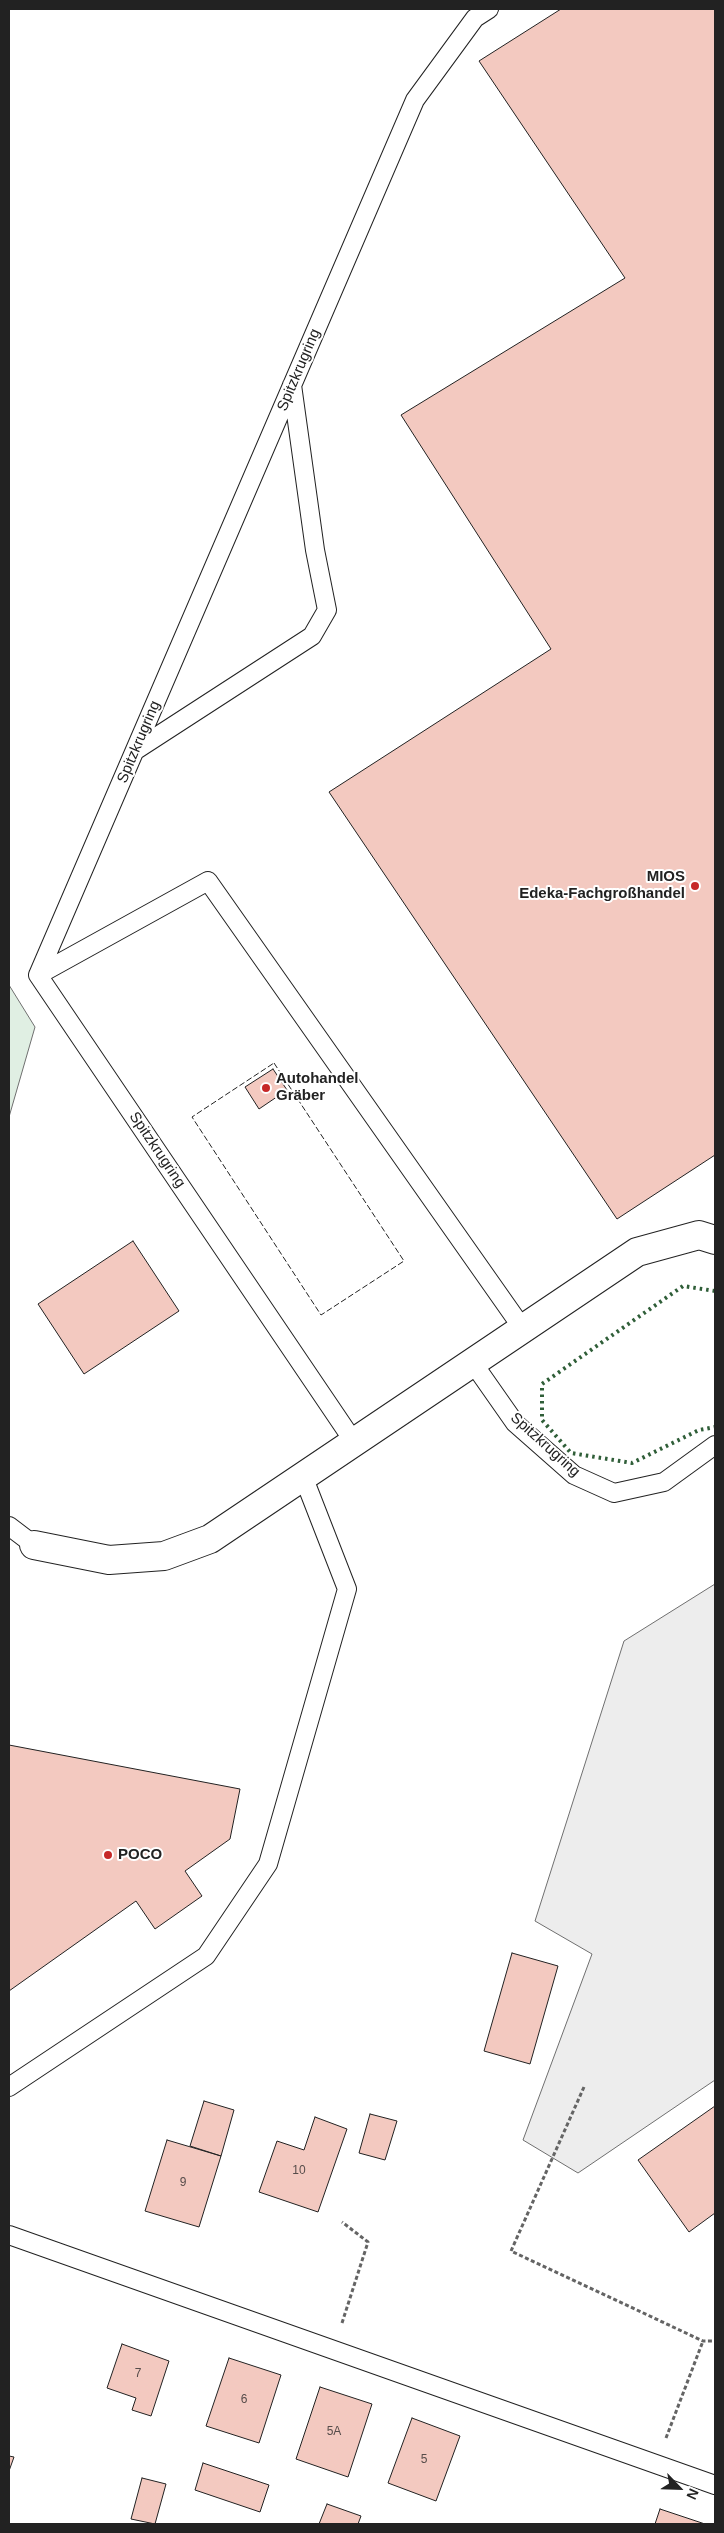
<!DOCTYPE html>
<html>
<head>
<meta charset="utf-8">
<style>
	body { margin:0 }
	#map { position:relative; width:724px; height:2533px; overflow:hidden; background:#fff; font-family:Helvetica,sans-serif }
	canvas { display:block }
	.frame { position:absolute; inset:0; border:10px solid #222; pointer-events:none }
	.north { position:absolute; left:654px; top:2463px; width:50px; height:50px; -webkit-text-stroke:4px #fff; paint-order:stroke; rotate:114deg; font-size:14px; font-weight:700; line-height:20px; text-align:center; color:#222 }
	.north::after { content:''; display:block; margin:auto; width:18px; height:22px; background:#222; clip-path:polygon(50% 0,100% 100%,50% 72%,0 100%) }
</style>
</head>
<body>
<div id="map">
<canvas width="724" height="2533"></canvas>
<div class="frame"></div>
<div class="north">N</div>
</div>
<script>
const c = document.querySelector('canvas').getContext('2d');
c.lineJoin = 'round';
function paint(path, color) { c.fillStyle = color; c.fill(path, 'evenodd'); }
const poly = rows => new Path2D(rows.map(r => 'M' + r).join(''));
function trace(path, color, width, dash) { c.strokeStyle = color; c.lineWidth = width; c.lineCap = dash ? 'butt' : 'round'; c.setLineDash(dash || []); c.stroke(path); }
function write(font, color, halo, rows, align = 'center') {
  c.font = font + ' Helvetica,sans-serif'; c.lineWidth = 4; c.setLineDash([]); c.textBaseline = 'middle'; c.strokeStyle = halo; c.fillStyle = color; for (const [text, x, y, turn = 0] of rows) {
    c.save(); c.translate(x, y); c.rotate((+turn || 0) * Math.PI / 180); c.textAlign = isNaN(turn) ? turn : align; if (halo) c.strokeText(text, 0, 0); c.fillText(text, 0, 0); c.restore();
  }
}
const green = poly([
	[9,985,35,1027,9,1117,9,985]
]);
paint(green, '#e0efe3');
trace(green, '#6f6f6f', 1);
const parking = poly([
	[715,1584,715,2080,578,2173,523,2140,592,1954,535,1921,624,1641,715,1584]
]);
paint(parking, '#ededed');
trace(parking, '#6f6f6f', 1);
const building = poly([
	[561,9,715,9,715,1155,617,1219,329,792,551,649,401,415,625,278,479,61,561,9],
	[273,1069,287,1090,259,1109,245,1087,273,1069],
	[133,1241,179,1311,84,1374,38,1304,133,1241],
	[9,1745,240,1789,230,1839,185,1871,202,1896,155,1929,136,1901,9,1991,9,1745],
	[512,1953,558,1966,530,2064,484,2051,512,1953],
	[204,2101,234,2110,221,2156,190,2146,204,2101],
	[715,2106,715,2213,689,2232,638,2160,715,2106],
	[370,2114,397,2121,385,2160,359,2153,370,2114],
	[315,2117,347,2129,318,2212,259,2192,277,2141,304,2150,315,2117],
	[167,2140,221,2156,199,2227,145,2211,167,2140],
	[122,2344,169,2361,151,2416,132,2410,136,2398,107,2388,122,2344],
	[229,2358,281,2375,259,2443,206,2426,229,2358],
	[320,2387,372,2404,348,2477,296,2459,320,2387],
	[412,2418,460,2436,436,2501,388,2483,412,2418],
	[9,2456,14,2457,9,2471,9,2456],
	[203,2463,269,2485,260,2512,195,2490,203,2463],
	[142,2478,166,2484,155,2524,131,2519,142,2478],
	[327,2504,361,2516,358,2524,319,2524,327,2504],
	[660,2509,705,2524,655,2524,660,2509]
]);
paint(building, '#f3c9c0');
trace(building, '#222', 1);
const service = poly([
	[136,750,312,636,327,610,315,550,292,385],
	[38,975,415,100,475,18,489,9],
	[38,975,208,881,523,1329],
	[38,975,354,1442],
	[473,1363,515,1423,574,1475,614,1493,664,1482,715,1445],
	[9,1526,34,1545],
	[9,2087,206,1956,268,1864,347,1589,303,1476],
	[9,2235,715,2485]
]);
const minor = poly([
	[34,1545,109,1560,164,1556,210,1539,637,1252,699,1235,715,1240]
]);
trace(service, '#222', 20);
trace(minor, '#222', 30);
trace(poly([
	[584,2087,511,2251,703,2341,715,2341],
	[342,2323,368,2242,342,2222],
	[666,2438,703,2341]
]), '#646464', 3, [4, 2.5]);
trace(service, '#fff', 18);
trace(minor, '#fff', 28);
trace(poly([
	[715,1291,683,1286,542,1384,542,1420,571,1453,632,1463,699,1430,715,1427]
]), '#2f5e38', 4, [2.5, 4]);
trace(poly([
	[274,1063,404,1261,321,1315,192,1117,274,1063]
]), '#222', 1, [6, 2.5]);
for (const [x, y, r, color] of [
	[695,886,5,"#c62828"],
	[266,1088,5,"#c62828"],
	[108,1855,5,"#c62828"]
]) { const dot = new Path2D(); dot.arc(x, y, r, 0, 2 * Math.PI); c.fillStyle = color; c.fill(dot); trace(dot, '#fff', 2); }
write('12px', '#564c4a', null, [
	["10",299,2171],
	["9",183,2183],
	["7",138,2374],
	["6",244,2400],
	["5A",334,2432],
	["5",424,2460]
]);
write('15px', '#222', '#fff', [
	["Spitzkrugring",299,370,-67],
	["Spitzkrugring",139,742,-67],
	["Spitzkrugring",157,1150,56],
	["Spitzkrugring",545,1445,42]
]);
write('bold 15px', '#222', '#fff', [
	["MIOS",685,877,"right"],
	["Edeka-Fachgroßhandel",685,894,"right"],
	["Autohandel",276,1079],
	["Gräber",276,1096],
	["POCO",118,1855]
], 'left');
</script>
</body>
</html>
